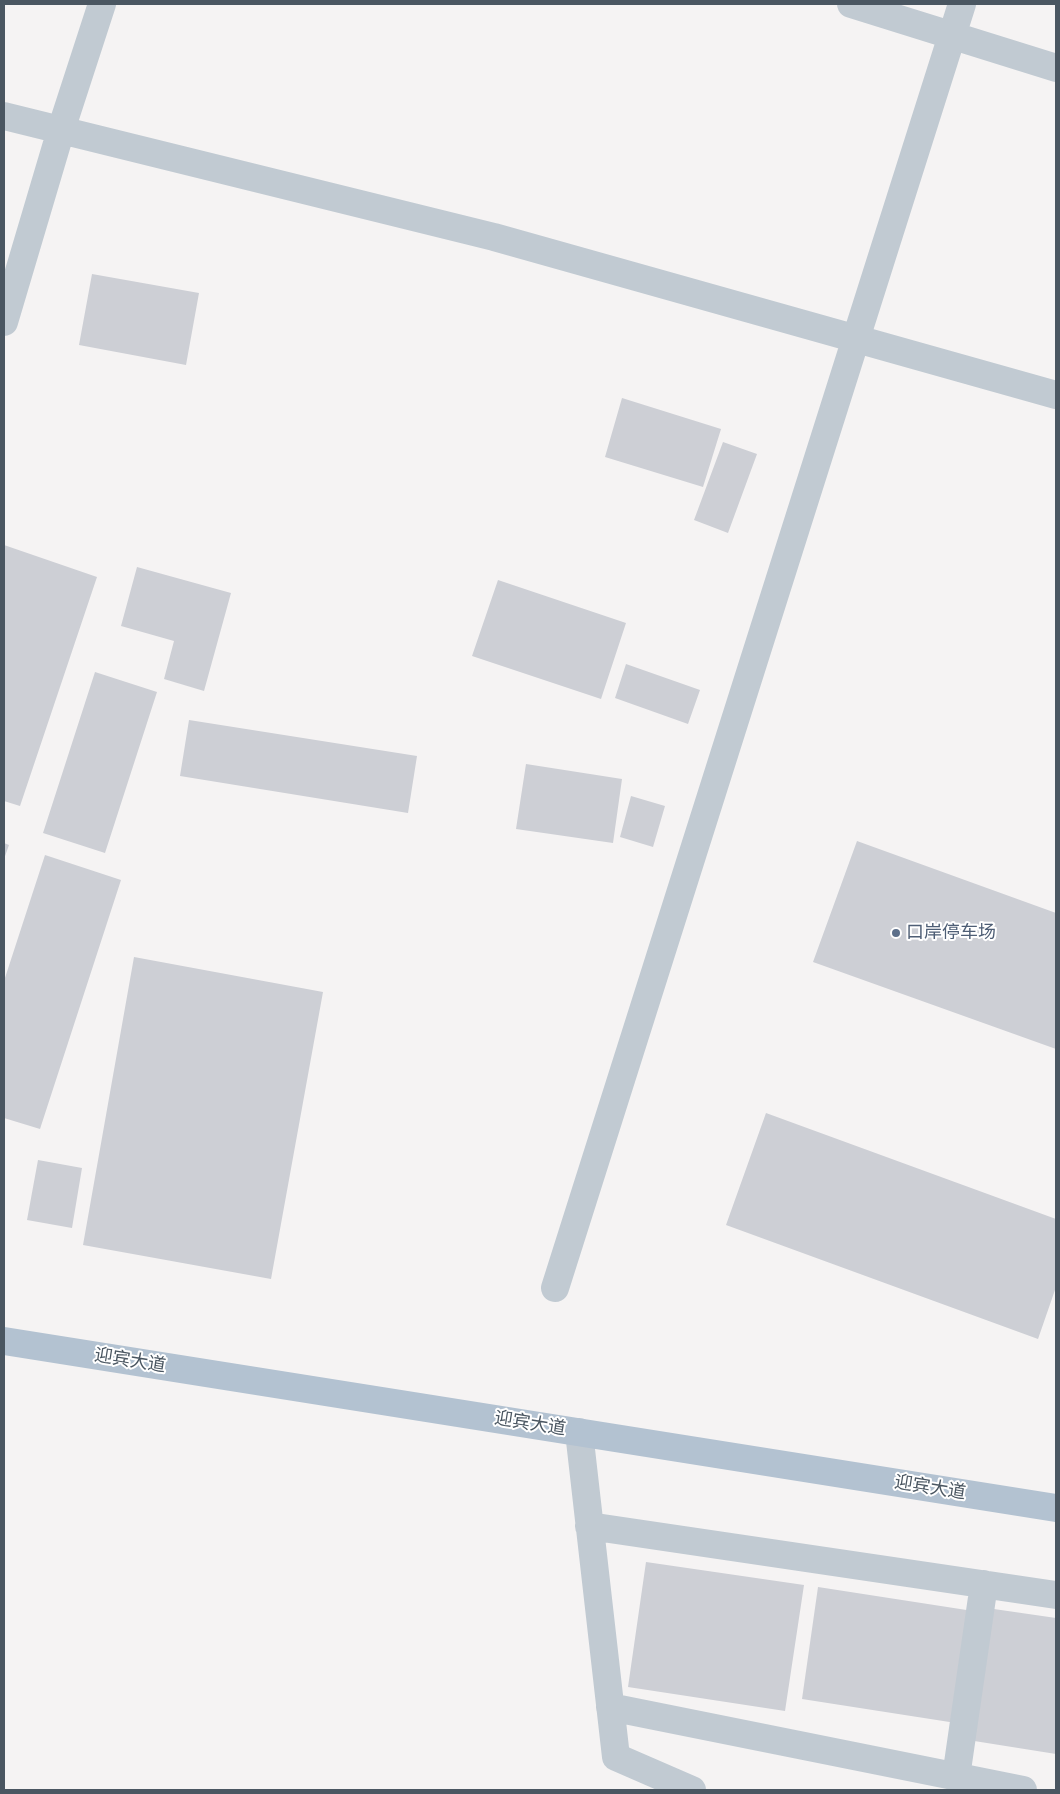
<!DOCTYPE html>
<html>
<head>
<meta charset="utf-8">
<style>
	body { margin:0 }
	#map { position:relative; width:1060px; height:1794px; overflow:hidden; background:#f5f3f3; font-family:Manrope,sans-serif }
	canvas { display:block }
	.frame { position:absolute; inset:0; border:5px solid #4a5661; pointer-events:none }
</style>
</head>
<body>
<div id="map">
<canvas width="1060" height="1794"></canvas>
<div class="frame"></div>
</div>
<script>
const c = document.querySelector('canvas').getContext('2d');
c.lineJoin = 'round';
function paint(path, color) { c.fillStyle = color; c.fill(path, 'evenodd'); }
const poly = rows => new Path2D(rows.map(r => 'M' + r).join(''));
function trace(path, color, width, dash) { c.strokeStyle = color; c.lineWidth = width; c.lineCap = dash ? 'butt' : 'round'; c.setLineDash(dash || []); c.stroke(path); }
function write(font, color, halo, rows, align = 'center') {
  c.font = font + ' Manrope,"Noto Sans SC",sans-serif'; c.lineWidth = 4; c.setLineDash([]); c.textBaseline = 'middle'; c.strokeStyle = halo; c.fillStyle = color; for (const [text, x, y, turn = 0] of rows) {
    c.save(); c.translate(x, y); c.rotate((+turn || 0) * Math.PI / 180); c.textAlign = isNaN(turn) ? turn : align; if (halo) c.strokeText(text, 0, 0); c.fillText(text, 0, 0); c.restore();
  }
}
paint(poly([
	[92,274,199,293,186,365,79,345],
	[622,398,721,429,703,487,605,457],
	[723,442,757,454,728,533,694,520],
	[4,545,97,577,20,806,4,801],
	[137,567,231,593,204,691,164,679,174,641,121,626],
	[498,580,626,623,601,699,472,656],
	[626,664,700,690,688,724,615,698],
	[95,672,157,692,105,853,43,833],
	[189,720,417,756,408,813,180,776],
	[526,764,622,779,613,843,516,829],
	[631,796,665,806,653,847,620,837],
	[857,841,1056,913,1056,1049,813,962],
	[4,843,9,845,4,859],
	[45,855,121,880,40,1129,4,1118,4,981],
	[134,957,323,992,271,1279,83,1245],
	[766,1113,1056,1219,1056,1287,1038,1339,726,1225],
	[38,1160,82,1168,72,1228,27,1220],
	[646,1562,804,1585,785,1711,628,1687],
	[818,1587,973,1611,956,1723,802,1699],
	[987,1608,1056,1618,1056,1754,968,1740]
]), '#cdcfd5');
trace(poly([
	[851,4,1056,68],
	[4,116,494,237,1056,395],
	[4,322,61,130,102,4],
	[555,1288,962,4],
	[579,1432,616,1757,692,1790],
	[589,1526,1056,1595],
	[610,1707,1023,1790],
	[956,1777,984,1584]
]), '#c1cad2', 28);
trace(poly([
	[4,1341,1056,1508]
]), '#b3c2d1', 28);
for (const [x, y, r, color] of [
	[896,933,5,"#5c6f8a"]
]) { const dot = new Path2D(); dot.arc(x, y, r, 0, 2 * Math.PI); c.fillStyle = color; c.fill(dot); trace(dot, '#fff', 2); }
write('18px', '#4e5e75', '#fff', [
	["口岸停车场",906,933]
], 'left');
write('18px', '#4a5661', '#fff', [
	["迎宾大道",130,1361,9],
	["迎宾大道",530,1424,9],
	["迎宾大道",930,1488,9]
]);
</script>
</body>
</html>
